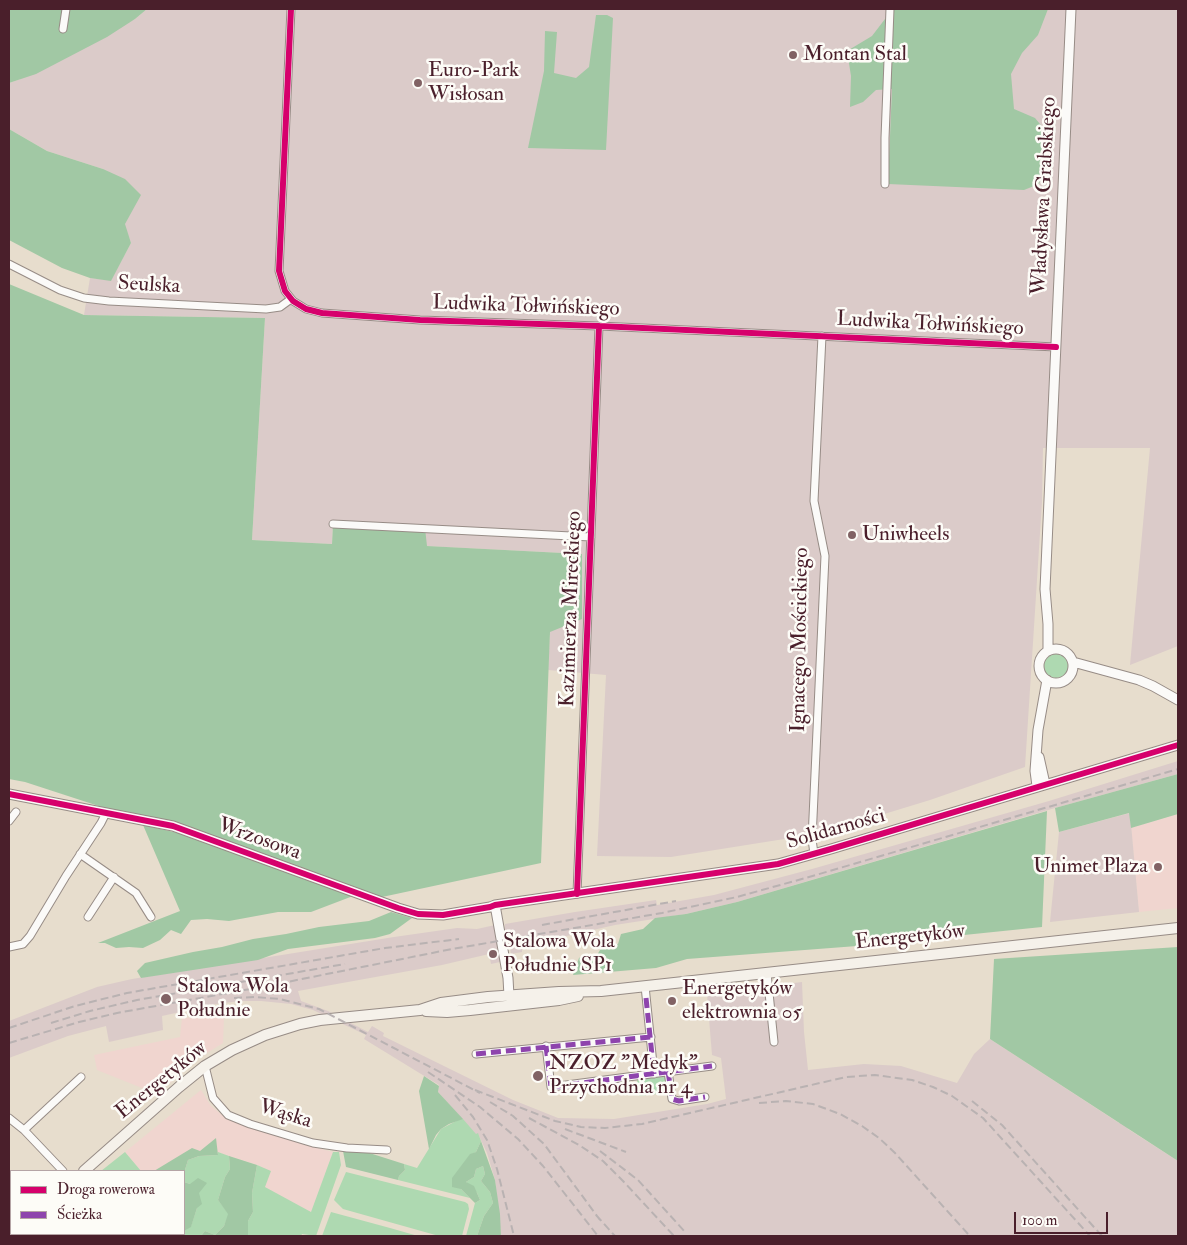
<!DOCTYPE html>
<html>
<head>
<meta charset="utf-8">
<style>
	body { margin:0 }
	#map { position:relative; width:1187px; height:1245px; overflow:hidden; background:#e7ddcd; font-family:"IM FELL Double Pica",serif }
	canvas { display:block }
	.frame { position:absolute; inset:0; border:10px solid #4a1f2b; pointer-events:none }
	.legend { position:absolute; left:10px; top:1170px; width:175px; height:65px; box-sizing:border-box; background:#fdfcf7; border:1px solid #b5a4a5; margin:0; padding:6px 9px; list-style:none; font-size:15px; color:#4a1f2b }
	.legend li { display:flex; align-items:center; gap:10px; height:25px }
	.legend b { width:25px; border:1px solid #b5a4a5 }
	.scale { position:absolute; left:1014px; top:1212px; width:94px; height:22px; box-sizing:border-box; border:2px solid #4a1f2b; border-top:0; padding-left:6px; font-size:15px; line-height:18px; white-space:nowrap; color:#4a1f2b; -webkit-text-stroke:4px #fdfcf7; paint-order:stroke }
</style>
</head>
<body>
<div id="map">
<canvas width="1187" height="1245"></canvas>
<div class="frame"></div>
<ul class="legend">
<li><b style="height:6px;background:#d6006c"></b>Droga rowerowa</li>
<li><b style="height:6px;background:#8e44ad"></b>Ścieżka</li>
</ul>
<div class="scale">100 m</div>
</div>
<script>
const c = document.querySelector('canvas').getContext('2d');
c.lineJoin = 'round';
function paint(path, color) { c.fillStyle = color; c.fill(path, 'evenodd'); }
const poly = rows => new Path2D(rows.map(r => 'M' + r).join(''));
function trace(path, color, width, dash) { c.strokeStyle = color; c.lineWidth = width; c.lineCap = dash ? 'butt' : 'round'; c.setLineDash(dash || []); c.stroke(path); }
function write(font, color, halo, rows, align = 'center') {
  c.font = font + ' "IM FELL Double Pica",serif'; c.lineWidth = 5; c.setLineDash([]); c.textBaseline = 'middle'; c.strokeStyle = halo; c.fillStyle = color; for (const [text, x, y, turn = 0] of rows) {
    c.save(); c.translate(x, y); c.rotate((+turn || 0) * Math.PI / 180); c.textAlign = isNaN(turn) ? turn : align; if (halo) c.strokeText(text, 0, 0); c.fillText(text, 0, 0); c.restore();
  }
}
paint(poly([
	[1178,814,1178,908,1139,912,1131,828],
	[224,1016,223,1043,199,1058,157,1094,97,1070,94,1055,180,1037,182,1018],
	[201,1090,211,1106,226,1118,305,1145,333,1152,311,1213,265,1187,261,1166,213,1151,178,1171,141,1171,125,1152]
]), '#f0d5cf');
paint(poly([
	[147,9,1178,9,1178,646,1130,665,1150,448,1043,448,1042,502,1025,767,930,800,822,833,671,857,597,856,606,675,548,670,550,632,582,554,426,546,333,524,332,544,252,540,265,318,84,315,90,278,111,280,131,243,103,169,47,151,9,129,9,83,18,80,135,19],
	[1178,761,1178,774,1055,808,737,902,686,914,615,925,522,946,522,952,511,954,510,948,506,949,506,944,497,946,500,962,491,964,489,954,442,965,298,991,301,1001,328,1011,368,1032,372,1026,384,1033,383,1036,513,1100,558,1118,614,1119,707,1104,726,1099,721,1058,712,1055,707,994,802,982,804,1032,808,1070,864,1064,901,1066,957,1083,974,1054,990,1039,1119,1123,1125,1121,1128,1129,1178,1161,1178,1236,501,1236,495,1180,487,1153,478,1134,476,1135,438,1092,439,1085,364,1039,366,1035,313,1010,291,1004,261,1001,240,1001,216,1004,162,1016,163,1030,109,1042,106,1026,68,1036,9,1058,9,1021,97,987,132,979,394,937,457,928,477,929,495,925,496,930,505,929,505,924,575,912,656,900,657,905,714,895,812,869,1049,801],
	[1130,813,1139,912,1050,922,1059,832]
]), '#dbcbc9');
paint(poly([
	'1044 666a12 12 0 1 1 24 0a12 12 0 1 1-24 0Z',
	[666,1076,667,1093,639,1096,637,1079],
	[460,1119,463,1119,476,1134,478,1133,481,1141,476,1152,470,1155,458,1172,461,1189,470,1198,398,1180,399,1176,405,1170,404,1164,417,1168,441,1129],
	[125,1152,141,1171,101,1171],
	[218,1152,229,1156,230,1169,225,1177,218,1200,229,1214,224,1226,215,1235,205,1231,201,1236,152,1236,151,1234,184,1234,184,1231,191,1226,197,1208,190,1184,184,1182,184,1173,188,1160,199,1156,218,1155],
	[333,1152,339,1152,341,1165,316,1236,302,1234,301,1236,248,1236,248,1221,253,1212,252,1193,257,1165,271,1171,265,1187,311,1212],
	[483,1166,485,1174,481,1181,490,1192,493,1203,484,1216,477,1236,466,1236,475,1203,480,1200,477,1193,466,1182,474,1177,476,1169],
	[346,1172,465,1202,468,1204,469,1209,462,1236,439,1236,343,1209,334,1200],
	[331,1212,390,1228,418,1236,322,1236]
]), '#aed9b1');
paint(poly([
	[9,9,147,9,135,19,107,37,36,74,9,83],
	[890,9,1048,9,1038,35,1022,53,1011,74,1014,109,1035,118,1054,141,1039,184,1024,190,888,184,892,89,876,90,863,102,850,107,851,76,847,51,872,36,885,19,890,18],
	[596,15,607,15,613,18,606,150,528,148,544,71,545,31,557,32,554,73,576,78,589,67],
	[9,129,47,151,103,169,125,179,141,195,125,224,131,243,111,281,90,278,62,268,9,240],
	[9,284,84,315,265,318,252,540,332,544,333,524,425,528,427,546,582,554,582,619,550,632,541,863,382,897,183,825,114,811,25,782,9,779],
	[1178,774,1178,814,1131,828,1129,813,1059,832,1055,808],
	[1047,811,1042,927,857,946,687,959,656,968,573,975,579,958,587,954,596,957,604,943,618,944,621,934,643,929,655,918,686,914,737,902],
	[143,825,187,835,353,896,311,912,278,912,229,921,207,919,191,920,181,934,171,930,160,940,143,948,129,947,116,948,105,943,98,943,180,911],
	[391,912,412,918,390,934,375,938,288,949,258,960,141,978,137,971,145,963,193,952,222,947,253,939,286,934,319,927,369,921],
	[1178,947,1178,1161,990,1039,994,959],
	[424,1076,439,1086,438,1092,463,1119,449,1124,441,1129,436,1135,429,1149,419,1091],
	[216,1138,218,1155,199,1156,188,1160,184,1173,184,1171,154,1171,192,1148,200,1151],
	[481,1141,495,1180,500,1214,501,1236,477,1236,484,1216,493,1203,490,1192,481,1181,485,1174,483,1166,476,1169,474,1177,466,1182,474,1186,480,1200,475,1203,461,1189,452,1187,452,1178,470,1154,476,1152],
	[360,1150,404,1164,405,1170,399,1176,398,1180,346,1167,343,1151],
	[229,1156,257,1165,252,1193,253,1212,248,1221,248,1236,201,1236,205,1231,215,1235,224,1226,228,1214,218,1200,225,1177,230,1169],
	[198,1178,207,1183,199,1193,202,1204,197,1208,191,1227,184,1231,184,1182,190,1184]
]), '#a1c8a4');
const minor = poly([
	[291,9,279,271,285,291,293,301,306,309,322,313,420,320,599,326,1056,347],
	[63,29,66,9],
	[885,184,885,138,890,9],
	[9,264,60,290,84,298,109,301,266,309,280,307,291,299],
	[333,524,591,537],
	[9,821,16,812],
	[80,854,136,893,151,917],
	[814,854,812,839,825,556,814,501,822,336],
	[577,894,599,326],
	[88,917,114,877],
	[9,947,23,944,30,936,66,876,101,823,106,813],
	[767,973,774,1042],
	[645,986,654,1074],
	[546,1046,551,1087,712,1066],
	[476,1054,651,1037],
	[205,1066,213,1098,228,1115,250,1124,313,1143,347,1148,387,1150],
	[668,1071,672,1099,679,1101,705,1097],
	[9,1118,24,1130,63,1171],
	[24,1130,81,1077]
]);
const tertiary = poly([
	'1039 666a17 17 0 1 1 34 0a17 17 0 1 1-34 0Z',
	[1048,651,1048,624,1045,589,1071,9],
	[1073,662,1139,680,1153,686,1178,700],
	[1039,757,1045,784],
	[1037,786,1035,771,1038,730,1047,680],
	[9,794,173,826,398,908,418,914,443,915,490,907,495,905,778,864,831,849,1178,745],
	[495,905,508,978,509,996]
]);
const secondary = poly([
	[426,1011,447,1012,470,1010,559,1000,578,996],
	[84,1171,179,1087,205,1066,232,1050,265,1035,300,1024,320,1020,420,1010,441,1003,488,997,559,992,601,991,1178,928],
	[11,1236,14,1234]
]);
trace(minor, '#978c86', 9);
trace(tertiary, '#978c86', 11);
trace(secondary, '#978c86', 12);
trace(minor, '#fbfaf8', 7);
trace(tertiary, '#fbfaf8', 9);
trace(secondary, '#f5f1ea', 10);
trace(poly([
	[542,925,676,901],
	[234,998,255,997,280,999,319,1009,480,1093],
	[51,1023,90,1011,137,1000,345,964],
	[9,1028,75,1006,127,993,385,948,459,939],
	[9,1043,79,1022,117,1013,267,986,452,949,662,913,737,897,809,877,1178,769],
	[428,1072,480,1107,518,1139,543,1166,598,1236],
	[475,1090,555,1121,581,1127,605,1128,642,1124,846,1077,875,1075,912,1080,933,1087,952,1096,983,1118,1090,1236],
	[455,1095,473,1117,487,1140,497,1169,514,1236],
	[972,1101,1002,1125,1102,1236],
	[490,1102,513,1116,544,1144,600,1220],
	[759,1103,786,1101,813,1104,840,1114,862,1126,879,1138,895,1153,968,1234],
	[529,1118,579,1145,603,1161,623,1181,674,1236],
	[565,1129,626,1152],
	[600,1151,638,1180,686,1233],
	[596,1215,615,1236]
]), '#b9b2b2', 2, [8, 4]);
trace(poly([
	[646,998,654,1074],
	[546,1046,551,1087,712,1066],
	[476,1054,651,1037],
	[668,1071,672,1099,679,1101,705,1097]
]), '#8e44ad', 5, [10, 5]);
trace(poly([
	[291,9,279,271,285,291,293,301,306,309,322,313,420,320,599,326,1056,347],
	[9,794,173,826,398,908,418,914,443,915,490,907,495,905,778,864,831,849,1178,745],
	[577,894,599,326]
]), '#d6006c', 6);
for (const [x, y, r, color] of [
	[793,55,5,"#816264"],
	[418,83,5,"#816264"],
	[852,535,5,"#816264"],
	[1158,867,5,"#816264"],
	[493,954,5,"#816264"],
	[166,999,6,"#816264"],
	[672,1001,5,"#816264"],
	[538,1076,6,"#816264"]
]) { const dot = new Path2D(); dot.arc(x, y, r, 0, 2 * Math.PI); c.fillStyle = color; c.fill(dot); trace(dot, '#fdfcf7', 2); }
write('21px', '#4a1f2b', '#fdfcf7', [
	["Montan Stal",803,55],
	["Euro-Park",428,71],
	["Wisłosan",428,95],
	["Uniwheels",862,535],
	["Unimet Plaza",1148,867,"right"],
	["Stalowa Wola",503,942],
	["Południe SP1",503,966],
	["Stalowa Wola",177,987],
	["Południe",177,1011],
	["Energetyków",682,989],
	["elektrownia 05",682,1013],
	["NZOZ \"Medyk\"",549,1064],
	["Przychodnia nr 4",549,1088]
], 'left');
write('21px', '#4a1f2b', '#fdfcf7', [
	["Władysława Grabskiego",1045,196,-87],
	["Seulska",149,286,3],
	["Ludwika Tołwińskiego",526,307,2],
	["Ludwika Tołwińskiego",930,325,3],
	["Kazimierza Mireckiego",572,609,-88],
	["Ignacego Mościckiego",801,640,-89],
	["Solidarności",836,830,-16],
	["Wrzosowa",259,840,20],
	["Energetyków",910,938,-6],
	["Energetyków",162,1081,-39],
	["Wąska",285,1115,17]
]);
</script>
</body>
</html>
